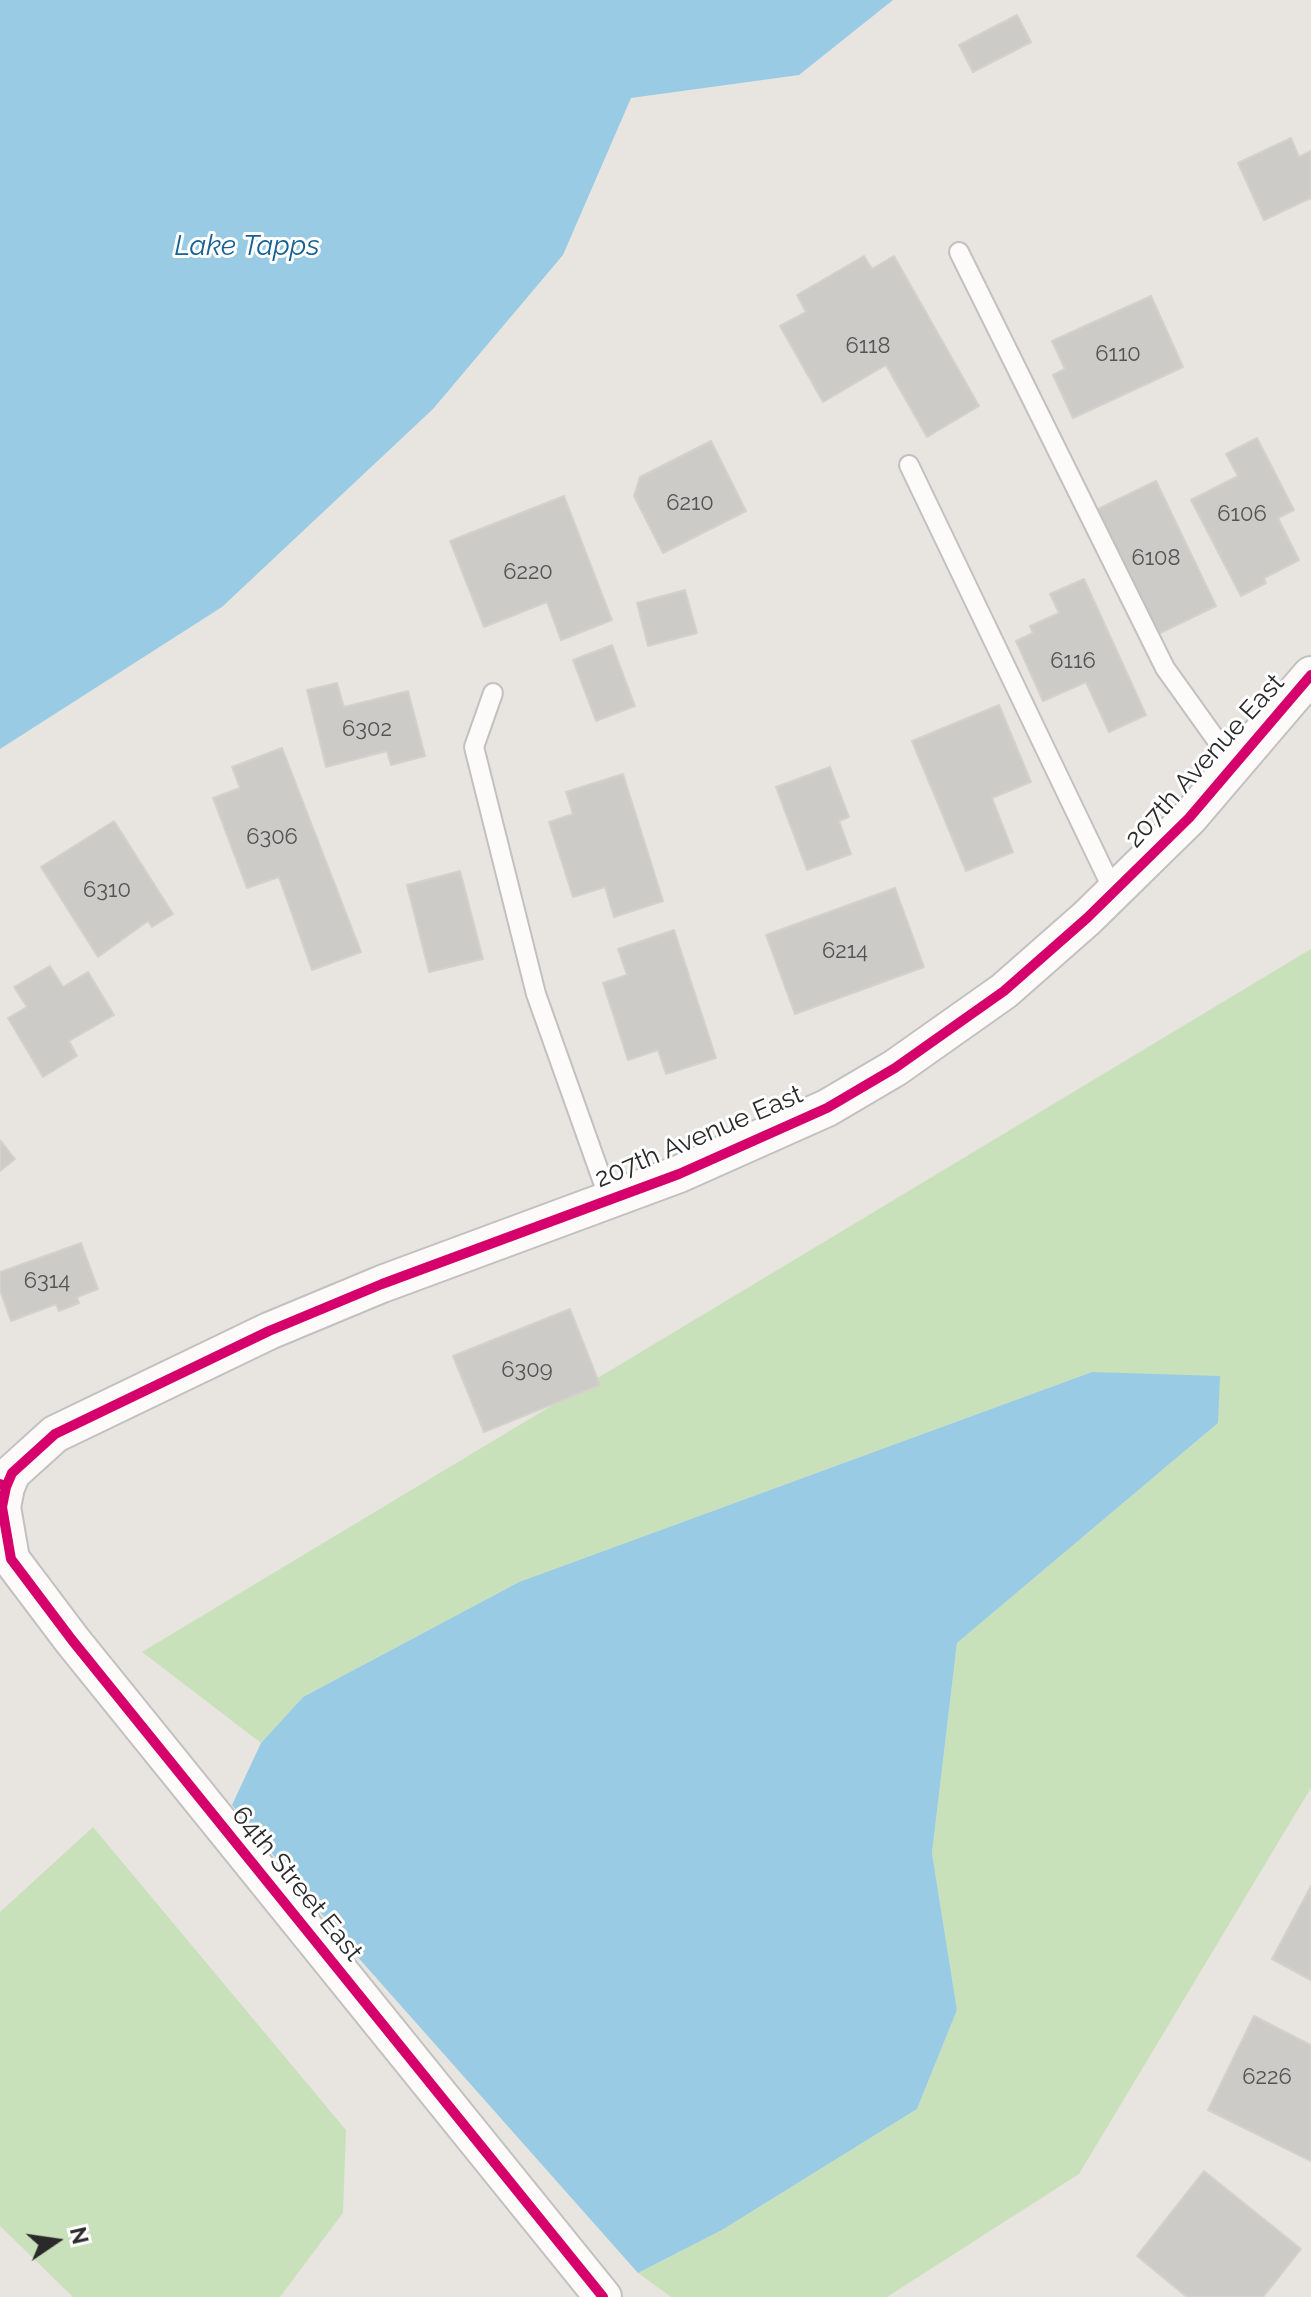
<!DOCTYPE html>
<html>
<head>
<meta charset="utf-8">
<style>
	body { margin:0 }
	#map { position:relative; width:1311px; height:2297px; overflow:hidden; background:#e8e5e0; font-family:Raleway,sans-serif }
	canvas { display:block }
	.north { position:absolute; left:16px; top:2201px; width:80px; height:80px; -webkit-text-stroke:6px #fff; paint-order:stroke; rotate:77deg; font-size:22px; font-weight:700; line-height:32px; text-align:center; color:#2a2a2a }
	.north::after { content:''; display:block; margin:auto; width:28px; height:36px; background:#2a2a2a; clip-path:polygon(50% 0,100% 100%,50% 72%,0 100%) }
</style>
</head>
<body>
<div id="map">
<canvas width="1311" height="2297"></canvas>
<div class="north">N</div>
</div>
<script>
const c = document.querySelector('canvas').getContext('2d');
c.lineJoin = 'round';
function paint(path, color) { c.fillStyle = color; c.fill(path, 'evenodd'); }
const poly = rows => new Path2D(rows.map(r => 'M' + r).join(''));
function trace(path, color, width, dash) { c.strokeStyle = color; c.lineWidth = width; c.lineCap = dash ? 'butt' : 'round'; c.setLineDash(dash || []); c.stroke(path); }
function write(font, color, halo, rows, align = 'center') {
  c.font = font + ' Raleway,sans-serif'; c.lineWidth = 6; c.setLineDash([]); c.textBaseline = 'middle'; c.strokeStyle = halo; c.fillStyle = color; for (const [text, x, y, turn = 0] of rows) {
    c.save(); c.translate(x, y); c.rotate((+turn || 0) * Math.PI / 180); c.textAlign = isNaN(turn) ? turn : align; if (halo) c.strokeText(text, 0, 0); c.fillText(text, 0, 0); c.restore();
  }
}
paint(poly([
	[1311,949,1311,1788,1079,2174,887,2297,671,2297,638,2273,722,2230,917,2109,957,2010,932,1853,957,1643,1218,1423,1092,1372,519,1582,303,1697,261,1743,142,1652],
	[93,1827,346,2130,343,2213,280,2297,73,2297,0,2226,0,1912]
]), '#c9e1bb');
paint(poly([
	[0,0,893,0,799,75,631,98,563,255,433,409,222,607,0,749],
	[1092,1372,1220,1376,1218,1423,957,1643,932,1853,957,2010,917,2109,722,2230,638,2273,355,1954,232,1805,261,1743,303,1697,519,1582]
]), '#99cce4');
const building = poly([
	[1017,15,1031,42,973,72,959,45,1017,15],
	[1291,138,1299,157,1311,151,1311,198,1264,220,1238,163,1291,138],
	[864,256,872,269,894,256,979,406,927,437,886,365,823,402,780,326,806,312,797,295,864,256],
	[1151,296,1183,367,1073,418,1053,375,1065,369,1052,341,1151,296],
	[1257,438,1294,510,1278,518,1299,560,1264,578,1266,583,1241,596,1191,500,1238,476,1226,454,1257,438],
	[711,441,746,511,663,553,634,496,640,477,711,441],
	[1156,481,1216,606,1156,635,1096,510,1156,481],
	[564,496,612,620,561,640,547,602,484,627,450,541,564,496],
	[1084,579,1146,715,1109,732,1086,682,1043,701,1016,641,1033,633,1030,626,1059,613,1050,594,1084,579],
	[685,590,697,633,648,646,637,603,685,590],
	[612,645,635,706,596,721,573,660,612,645],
	[337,683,344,707,408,691,425,756,391,765,387,751,326,767,307,690,337,683],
	[999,705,1031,782,992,798,1013,852,966,871,912,741,999,705],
	[282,748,361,952,312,970,279,877,247,888,213,798,240,788,232,767,282,748],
	[830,767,849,817,839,821,851,854,807,870,776,787,830,767],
	[623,774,663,901,614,917,605,887,573,897,549,822,573,814,566,792,623,774],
	[114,821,173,914,152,927,148,921,98,957,41,867,114,821],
	[460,871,483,959,429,972,407,885,460,871],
	[895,888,924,967,795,1014,766,935,895,888],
	[674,930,716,1058,666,1074,658,1050,628,1060,603,983,627,975,618,949,674,930],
	[50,966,63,987,88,972,114,1015,69,1041,77,1056,43,1077,8,1018,27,1007,14,987,50,966],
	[0,1140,15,1159,0,1171,0,1140],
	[81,1243,98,1289,77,1297,79,1303,59,1311,56,1304,11,1321,0,1290,0,1272,81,1243],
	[570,1309,600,1385,484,1432,453,1356,570,1309],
	[1311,1886,1311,1980,1272,1959,1311,1886],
	[1254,2016,1311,2045,1311,2161,1208,2110,1254,2016],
	[1204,2171,1301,2249,1263,2297,1187,2297,1137,2256,1204,2171]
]);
paint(building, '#cdcbc7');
trace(building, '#d3d1cc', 2);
const service = poly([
	[959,252,1165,668,1235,766],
	[909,465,1114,892],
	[493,693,474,747,536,994,609,1199]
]);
const minor = poly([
	[0,1484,6,1487,2,1507,11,1559,72,1640,603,2297],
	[6,1487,12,1473,55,1434,269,1331,382,1284,679,1174,827,1108,895,1068,1004,991,1087,918,1189,818,1311,675]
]);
trace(service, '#c2c1c1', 22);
trace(minor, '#c2c1c1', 40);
trace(service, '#fcfbfa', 18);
trace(minor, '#fcfbfa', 36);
trace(poly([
	[0,1484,6,1487,2,1507,11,1559,72,1640,603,2297],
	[6,1487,12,1473,55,1434,269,1331,382,1284,679,1174,827,1108,895,1068,1004,991,1087,918,1189,818,1311,675]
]), '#d6006c', 10);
write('22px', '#545453', null, [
	["6118",868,346],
	["6110",1118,354],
	["6210",690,503],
	["6106",1242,514],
	["6108",1156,558],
	["6220",528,572],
	["6116",1073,661],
	["6302",367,729],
	["6306",272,837],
	["6310",107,890],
	["6214",845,951],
	["6314",47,1281],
	["6309",527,1370],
	["6226",1267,2077]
]);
write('26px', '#2a2a2a', '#fff', [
	["207th Avenue East",1205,761,-48],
	["207th Avenue East",699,1137,-23],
	["64th Street East",297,1884,51]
]);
write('italic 28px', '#166092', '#fff', [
	["Lake Tapps",247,247]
]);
</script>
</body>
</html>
